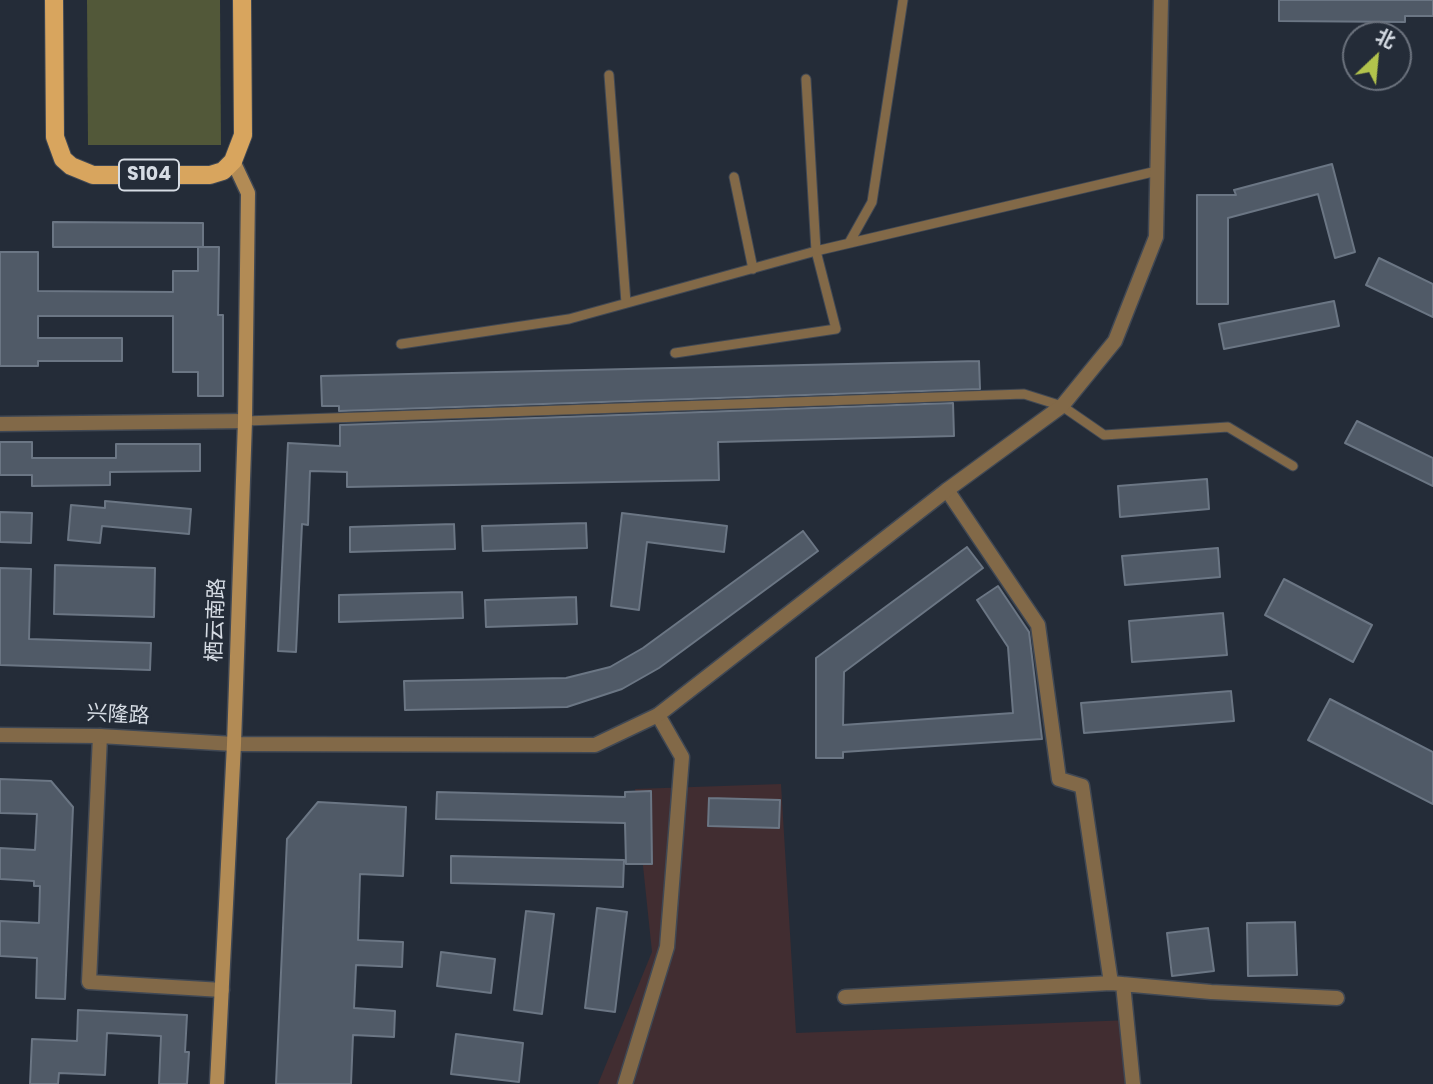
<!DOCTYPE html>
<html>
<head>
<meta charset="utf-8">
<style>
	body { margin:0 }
	#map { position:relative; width:1433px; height:1084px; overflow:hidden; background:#242c38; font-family:Poppins,"Noto Sans SC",sans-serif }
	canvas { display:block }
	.north { position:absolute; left:1342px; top:21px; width:70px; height:70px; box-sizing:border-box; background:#242c38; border:2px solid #6b727d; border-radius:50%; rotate:26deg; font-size:19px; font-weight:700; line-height:28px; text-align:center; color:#d6dce4 }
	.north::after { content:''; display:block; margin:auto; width:24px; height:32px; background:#b2c34c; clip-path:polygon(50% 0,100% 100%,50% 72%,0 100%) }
</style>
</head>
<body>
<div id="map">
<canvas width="1433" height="1084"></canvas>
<div class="north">北</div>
</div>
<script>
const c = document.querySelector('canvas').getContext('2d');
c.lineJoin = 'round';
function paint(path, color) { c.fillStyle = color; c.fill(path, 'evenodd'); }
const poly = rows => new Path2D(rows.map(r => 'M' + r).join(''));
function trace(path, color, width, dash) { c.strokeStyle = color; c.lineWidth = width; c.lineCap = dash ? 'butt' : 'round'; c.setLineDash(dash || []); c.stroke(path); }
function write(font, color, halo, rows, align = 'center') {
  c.font = font + ' Poppins,"Noto Sans SC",sans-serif'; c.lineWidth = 5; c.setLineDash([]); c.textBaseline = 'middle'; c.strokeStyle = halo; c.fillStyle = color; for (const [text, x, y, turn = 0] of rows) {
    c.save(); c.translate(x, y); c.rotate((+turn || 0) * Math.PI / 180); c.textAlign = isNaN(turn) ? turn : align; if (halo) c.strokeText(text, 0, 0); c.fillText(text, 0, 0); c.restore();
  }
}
paint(poly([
	[781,784,796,1033,1131,1020,1137,1084,598,1084,652,952,635,789]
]), '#412d31');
paint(poly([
	[87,0,220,0,221,145,88,145]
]), '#525839');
const building = poly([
	[1279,0,1433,0,1433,16,1405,16,1405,22,1279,21,1279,0],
	[1332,164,1355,252,1335,258,1318,194,1228,218,1228,304,1197,304,1197,195,1236,195,1234,190,1332,164],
	[53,222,203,223,203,247,53,247,53,222],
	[198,247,219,247,218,315,223,315,223,396,198,396,198,372,173,372,173,316,38,316,38,338,122,338,122,361,38,361,38,366,0,366,0,252,38,252,38,291,173,292,173,271,198,271,198,247],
	[1379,258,1433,284,1433,317,1366,285,1379,258],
	[1334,301,1339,326,1224,349,1219,324,1334,301],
	[979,361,980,389,339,411,339,406,322,406,321,376,979,361],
	[953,403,954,436,718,442,719,480,347,487,347,472,310,471,308,525,302,524,296,652,278,651,288,443,340,446,340,425,953,403],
	[1357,421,1433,458,1433,486,1345,443,1357,421],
	[0,442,32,442,32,458,116,458,116,444,200,444,200,471,110,472,110,485,32,486,32,475,0,475,0,442],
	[1207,479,1209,509,1120,517,1118,486,1207,479],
	[105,501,191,509,189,534,102,526,100,543,68,540,71,505,105,508,105,501],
	[0,512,32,513,31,543,0,542,0,512],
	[622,513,727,526,724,552,647,542,639,610,611,606,622,513],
	[586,523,587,548,483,551,482,526,586,523],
	[454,524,455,549,350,552,350,527,454,524],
	[803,531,818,551,659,668,622,689,567,707,405,710,404,681,566,678,610,667,643,648,803,531],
	[967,547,983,568,844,672,843,725,1013,713,1008,647,977,600,998,586,1029,632,1042,739,843,752,843,758,816,758,816,658,967,547],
	[1218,548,1220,577,1125,585,1122,556,1218,548],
	[55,565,155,568,154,617,54,614,55,565],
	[0,568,31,569,29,639,151,643,150,670,0,665,0,568],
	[1284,579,1372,625,1353,662,1265,615,1284,579],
	[462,592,463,618,339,622,339,595,462,592],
	[576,597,577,624,486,627,485,600,576,597],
	[1223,613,1227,655,1132,662,1129,621,1223,613],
	[1231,691,1234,721,1084,733,1081,703,1231,691],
	[1330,699,1433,752,1433,804,1308,740,1330,699],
	[0,779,51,781,73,807,65,999,36,998,37,958,0,956,0,921,39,923,40,886,34,886,34,881,0,879,0,848,35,850,37,814,0,813,0,779],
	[651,791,652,864,626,864,625,823,436,819,437,792,625,797,625,792,651,791],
	[709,798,780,800,779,828,708,826,709,798],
	[318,802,406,807,403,876,360,874,358,940,403,942,402,967,356,965,354,1008,395,1011,394,1037,353,1035,351,1084,276,1084,287,839,318,802],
	[451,856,624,860,623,887,451,883,451,856],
	[597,908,627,912,615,1012,585,1008,597,908],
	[526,911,554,914,542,1014,514,1010,526,911],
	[1295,922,1297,975,1248,976,1247,923,1295,922],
	[1208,928,1214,971,1172,976,1167,933,1208,928],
	[441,952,495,959,491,993,437,986,441,952],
	[78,1010,187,1015,185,1052,189,1052,187,1084,159,1084,161,1036,107,1033,105,1075,59,1073,58,1084,30,1084,32,1039,77,1041,78,1010],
	[456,1034,523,1043,519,1082,451,1074,456,1034]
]);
paint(building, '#505a67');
trace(building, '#6b7684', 2);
const service = poly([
	[609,75,626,303],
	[734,177,753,269],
	[849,243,872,202,903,0],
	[401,344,569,319,816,251,1157,171],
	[675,353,836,329,816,251,806,79],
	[245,421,1024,394,1062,406,1104,435,1228,427,1293,466]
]);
const minor = poly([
	[947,490,1038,625,1059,779,1082,786,1111,983],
	[100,736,89,982,222,990],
	[1123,984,1133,1084],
	[845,997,1111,983,1211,992,1337,998],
	[625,1084,667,947,682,757,658,715]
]);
const tertiary = poly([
	[0,424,245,421],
	[0,735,100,736,234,744,595,745,658,715,947,490,1062,406,1115,341,1156,237,1161,0]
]);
const secondary = poly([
	[217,1084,234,744,245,421,248,193,233,161]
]);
const primary = poly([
	[54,0,55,137,63,159,71,166,93,175,210,175,223,171,233,161,243,135,242,0]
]);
trace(service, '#404854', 11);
trace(minor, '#404854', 17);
trace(tertiary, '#404854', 17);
trace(secondary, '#404854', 17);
trace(primary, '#404854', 20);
trace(service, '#826948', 9);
trace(minor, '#826948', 14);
trace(tertiary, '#826948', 14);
trace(secondary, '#b28b55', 14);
trace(primary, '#d8a55e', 18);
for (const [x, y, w] of [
	[149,175,60]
]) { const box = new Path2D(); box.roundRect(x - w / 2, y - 15.5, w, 31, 5); c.fillStyle = '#242c38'; c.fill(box); trace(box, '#d6dce4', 2); }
write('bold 19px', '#d6dce4', null, [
	["S104",149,175]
]);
write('21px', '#d6dce4', '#242c38', [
	["栖云南路",217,620,-88],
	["兴隆路",118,716,3]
]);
</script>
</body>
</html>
